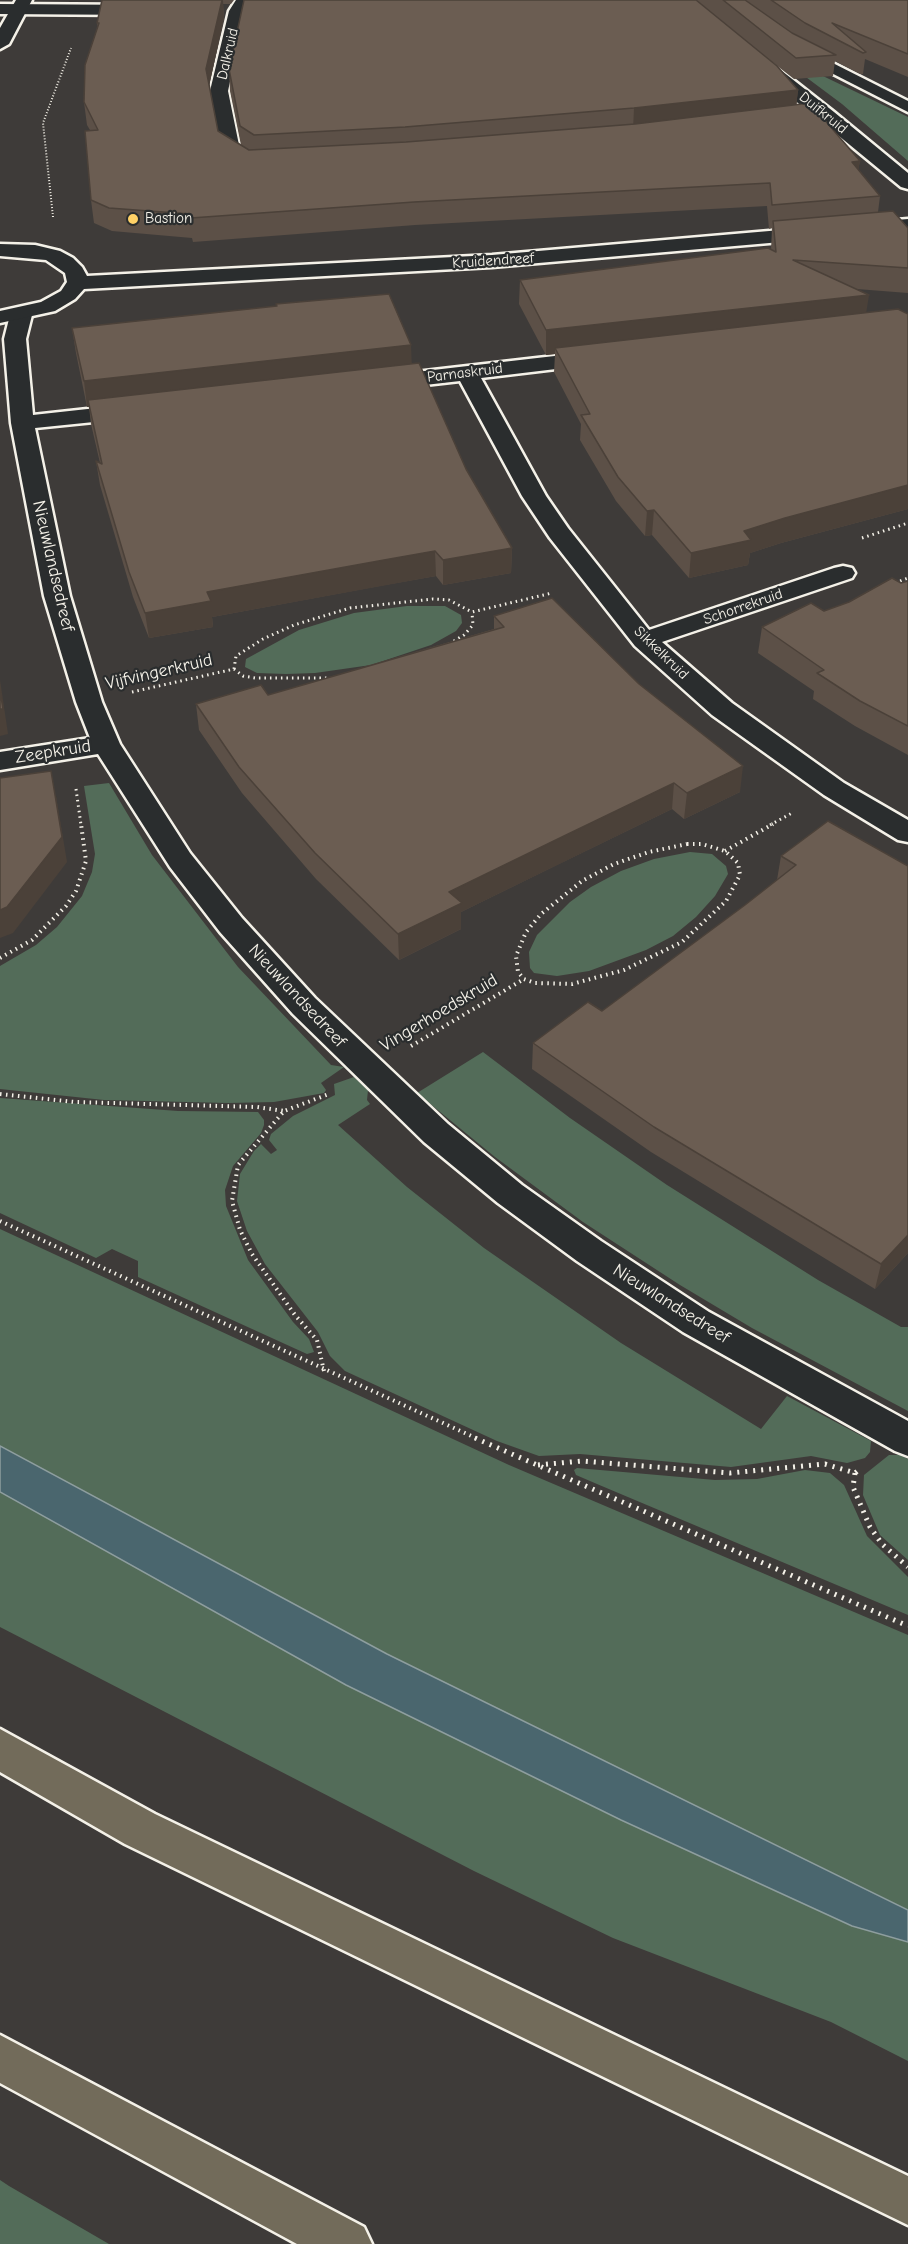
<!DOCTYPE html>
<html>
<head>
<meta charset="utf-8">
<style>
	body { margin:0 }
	canvas { display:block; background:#3e3b39 }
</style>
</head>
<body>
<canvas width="908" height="2244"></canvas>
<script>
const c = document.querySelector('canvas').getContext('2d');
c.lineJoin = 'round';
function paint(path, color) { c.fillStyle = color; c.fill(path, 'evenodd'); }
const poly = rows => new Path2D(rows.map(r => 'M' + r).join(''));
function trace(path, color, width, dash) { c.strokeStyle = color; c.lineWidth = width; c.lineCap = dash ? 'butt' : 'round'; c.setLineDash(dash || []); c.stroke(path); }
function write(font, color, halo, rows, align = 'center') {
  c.font = font + ' "Comic Neue",sans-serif'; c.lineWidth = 4.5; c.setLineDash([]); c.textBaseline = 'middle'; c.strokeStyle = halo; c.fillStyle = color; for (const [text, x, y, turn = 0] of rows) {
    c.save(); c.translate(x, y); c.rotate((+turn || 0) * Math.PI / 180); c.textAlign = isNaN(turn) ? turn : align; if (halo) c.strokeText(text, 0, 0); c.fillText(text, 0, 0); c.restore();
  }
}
paint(poly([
	[771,51,908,117,908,161,842,104],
	[407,606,445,606,461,615,462,623,456,631,431,645,371,665,315,673,286,674,257,673,245,667,246,659,299,630,354,613],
	[109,783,152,855,238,967,331,1065,344,1067,321,1083,326,1090,324,1093,274,1102,228,1103,104,1100,0,1089,0,966,36,945,57,927,82,896,92,872,95,854,84,786],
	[690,852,712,854,726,866,728,874,715,896,696,917,673,936,646,950,589,971,557,976,534,973,530,968,529,952,537,935,570,902,591,887,621,871,654,859],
	[483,1052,570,1118,667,1185,818,1280,901,1327,908,1327,908,1411,752,1328,680,1285,583,1222,495,1157,417,1093],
	[354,1077,368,1090,367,1100,370,1104,338,1125,407,1187,484,1248,621,1343,761,1429,787,1396,871,1441,870,1452,865,1458,847,1463,811,1456,731,1467,580,1454,539,1456,497,1441,345,1371,330,1356,318,1332,265,1264,247,1231,237,1201,240,1174,254,1151,261,1144,271,1154,277,1150,269,1140,271,1134,293,1116,335,1095,334,1084],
	[0,1098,178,1111,258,1112,264,1120,264,1125,261,1133,233,1166,225,1190,226,1206,248,1260,293,1322,309,1339,314,1352,307,1354,138,1277,138,1261,112,1249,96,1258,0,1213],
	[0,1229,509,1465,908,1635,908,1910,387,1654,0,1446],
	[889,1455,900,1455,908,1459,908,1560,880,1535,863,1495,864,1475],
	[577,1468,715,1480,757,1479,805,1470,830,1473,844,1485,867,1536,908,1577,908,1615,597,1484,576,1475,574,1470],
	[0,1492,346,1685,621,1820,852,1926,908,1942,908,2061,831,2022,613,1938,474,1871,0,1627],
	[0,2180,9,2186,109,2244,0,2244]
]), '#536c59');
const water = poly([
	[0,1446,387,1654,908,1910,908,1942,852,1926,621,1820,346,1685,0,1492,0,1446]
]);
paint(water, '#4a666e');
trace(water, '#8e9e9f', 1.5);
const service = poly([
	[801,47,908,101,908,112,796,55,793,52,796,49,801,47]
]);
const minor = poly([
	[236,0,252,0,245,11,228,91,240,150,263,161,266,165,256,171,244,169,222,153,210,91,229,11,236,0],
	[0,4,146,5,154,10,146,15,0,14,0,4],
	[762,59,768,60,834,112,908,173,908,189,901,187,822,122,770,126,768,122,770,118,810,113,756,68,753,64,756,60,762,59],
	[21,309,29,310,32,315,26,339,33,415,133,404,141,406,144,411,141,416,133,418,35,428,70,596,102,702,120,744,190,853,242,918,315,998,448,1124,522,1185,601,1241,709,1312,908,1421,908,1456,895,1451,683,1332,577,1261,498,1203,424,1142,293,1014,220,932,170,867,98,754,0,770,0,752,90,738,76,702,44,596,11,423,4,339,10,315,13,310,21,309],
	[598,351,606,353,609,358,606,363,481,378,546,496,568,528,649,630,834,568,843,566,852,568,855,573,852,578,662,642,732,703,844,783,908,820,908,842,898,840,824,795,712,715,635,646,550,538,522,496,460,381,381,390,373,388,370,383,373,378,381,376,598,351]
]);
const tertiary = poly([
	[16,0,32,0,9,44,0,49,0,28,16,0],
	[908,219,908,231,492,267,84,289,75,299,55,311,0,323,0,311,41,302,61,291,67,282,65,273,46,260,0,256,0,244,35,245,60,251,73,258,82,267,87,276,492,255,908,219]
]);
const motorway = poly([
	[0,1729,155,1814,908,2176,908,2225,125,1844,0,1772,0,1729],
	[0,2035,364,2227,372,2244,297,2244,0,2083,0,2035]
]);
trace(service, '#f4f1e8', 5);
trace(minor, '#f4f1e8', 5);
trace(tertiary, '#f4f1e8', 5);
trace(motorway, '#f4f1e8', 5);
trace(poly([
	[53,217,43,123,71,48]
]), '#f4f1e8', 2, [1, 2]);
trace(poly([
	[862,538,908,523],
	[895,583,908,578],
	[449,644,464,635,473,625,472,613],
	[234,669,243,676,255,678,327,678],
	[132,692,234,669,236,656,263,639,294,625,350,608,433,599,449,600,472,612,552,593],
	[76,789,81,825],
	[770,825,792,813]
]), '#f4f1e8', 3, [1.5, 4]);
trace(poly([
	[687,844,702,844,725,851,738,863,740,875,726,901,682,942,624,970,572,984,535,983,524,979,518,972,516,956,526,932,541,914,582,881,614,864,649,852,687,844],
	[725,851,773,824],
	[0,958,32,940,66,906,76,891,86,861,81,824],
	[411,1046,524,979],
	[0,1094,75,1102,257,1107,284,1111],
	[0,1221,478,1439],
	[324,1371,317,1340,295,1315,252,1254,240,1230,232,1201,238,1165,284,1111,329,1094]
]), '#f4f1e8', 4, [1.5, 4.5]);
trace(poly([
	[475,1438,908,1626],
	[538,1465,582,1461,730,1473,825,1464,855,1473,861,1468],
	[855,1473,853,1487,870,1527,882,1544,908,1567]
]), '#f4f1e8', 5, [2, 6]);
paint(service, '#2a2d2e');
paint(minor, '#2a2d2e');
paint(tertiary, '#2a2d2e');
paint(motorway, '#726b5a');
paint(poly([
	[102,0,234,0,231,4,223,4,224,18,209,86,218,131,241,145,230,91,229,69,244,0,908,0,908,77,865,59,863,74,860,74,835,61,833,76,794,79,767,58,798,90,796,105,860,161,858,170,880,196,878,212,908,228,908,293,857,289,866,313,908,314,908,509,781,543,750,553,748,565,689,578,652,535,645,536,616,501,580,440,581,424,554,372,555,354,546,355,519,304,520,280,771,250,772,228,769,229,767,206,415,225,193,242,192,238,112,231,94,223,91,200,90,130,87,125,84,102,98,28,97,23],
	[276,304,412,363,466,469,512,548,511,573,443,585,436,576,385,585,212,617,213,627,149,638,133,597,100,485,96,461,100,463,91,424,89,407,87,407,76,353,72,328,276,307],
	[908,581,908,755,855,726,813,699,814,691,758,653,762,627,824,611],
	[494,616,740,792,684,819,672,809,563,862,461,912,461,929,399,960,316,879,242,793,199,730,196,704,268,695,494,629],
	[828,821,908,1253,875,1289,651,1152,532,1069,533,1043,602,1011,745,905,777,880,781,856]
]), '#5c5047');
paint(poly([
	[222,0,223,0,224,18,208,91,206,69],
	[798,90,796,112,633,130,634,108],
	[860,161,856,184,852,162],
	[869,295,865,320,555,348,555,354,546,355,546,330],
	[411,345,412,370,88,400,89,407,87,407,84,381],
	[908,485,908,509,781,543,750,553,748,565,689,578,691,553,744,531,785,518],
	[654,510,652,535,645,536,647,511],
	[512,548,511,573,443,585,443,560],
	[435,551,436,576,212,617,213,627,149,638,145,613,207,592],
	[0,680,8,734,0,736],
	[743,766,740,792,684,819,687,793],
	[674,783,672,809,461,912,461,929,399,960,398,934,449,892],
	[56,796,67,862,13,933,0,938,0,910],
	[908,1235,908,1253,875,1289,881,1264]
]), '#4b4139');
const building = poly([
	[102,0,222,0,206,69,218,131,249,150,406,142,635,124,810,103,860,161,852,162,880,196,772,205,770,183,414,202,191,218,190,214,109,208,91,200,85,131,98,130,84,102,85,65,99,23,97,23,102,0],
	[244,0,696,0,777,66,798,90,634,108,405,127,254,135,240,126,229,69,244,0],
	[723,0,745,0,792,33,836,55,796,58,723,0],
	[771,0,908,0,908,54,832,23,866,52,863,53,805,23,771,0],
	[893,211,908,228,908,268,793,260,869,295,546,330,520,280,768,248,776,252,773,221,893,211],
	[389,294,411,345,84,381,72,328,277,306,276,304,389,294],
	[898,309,908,314,908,485,785,518,744,531,751,540,691,553,654,510,647,511,618,477,581,415,590,414,555,348,898,309],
	[419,363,466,469,512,548,443,560,435,551,384,560,207,592,211,601,145,613,129,572,96,461,102,464,88,400,419,363],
	[892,578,901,583,908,581,908,726,860,701,817,673,824,670,762,627,811,603,824,611,849,602,892,578],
	[552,598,639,684,743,766,687,793,674,783,564,836,449,892,462,903,398,934,315,853,239,767,196,704,261,685,268,695,504,627,494,616,552,598],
	[0,691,3,709,0,709,0,691],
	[51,771,62,837,7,907,0,910,0,778,51,771],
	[828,821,908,866,908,1235,881,1264,654,1127,533,1043,588,1002,602,1011,745,905,796,865,781,856,828,821]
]);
paint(building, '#6b5d52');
trace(building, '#4b4139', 1.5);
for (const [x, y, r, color] of [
	[133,219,6,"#ffd166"]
]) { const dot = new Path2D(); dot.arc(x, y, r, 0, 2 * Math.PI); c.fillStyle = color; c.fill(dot); trace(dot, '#2a2d2e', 2); }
write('15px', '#f4f1e8', '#2a2d2e', [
	["Dalkruid",228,54,-77],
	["Duifkruid",823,113,39],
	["Kruidendreef",493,261,-4],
	["Parnaskruid",465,373,-7],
	["Schorrekruid",743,607,-19],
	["Sikkelkruid",661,653,44]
]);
write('15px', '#f4f1e8', '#2a2d2e', [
	["Bastion",145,219]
], 'left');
write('18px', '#f4f1e8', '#2a2d2e', [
	["Nieuwlandsedreef",53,566,77],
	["Vijfvingerkruid",159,672,-13],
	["Zeepkruid",53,752,-9],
	["Nieuwlandsedreef",297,996,47],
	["Vingerhoedskruid",439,1013,-31],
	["Nieuwlandsedreef",671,1304,32]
]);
</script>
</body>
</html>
